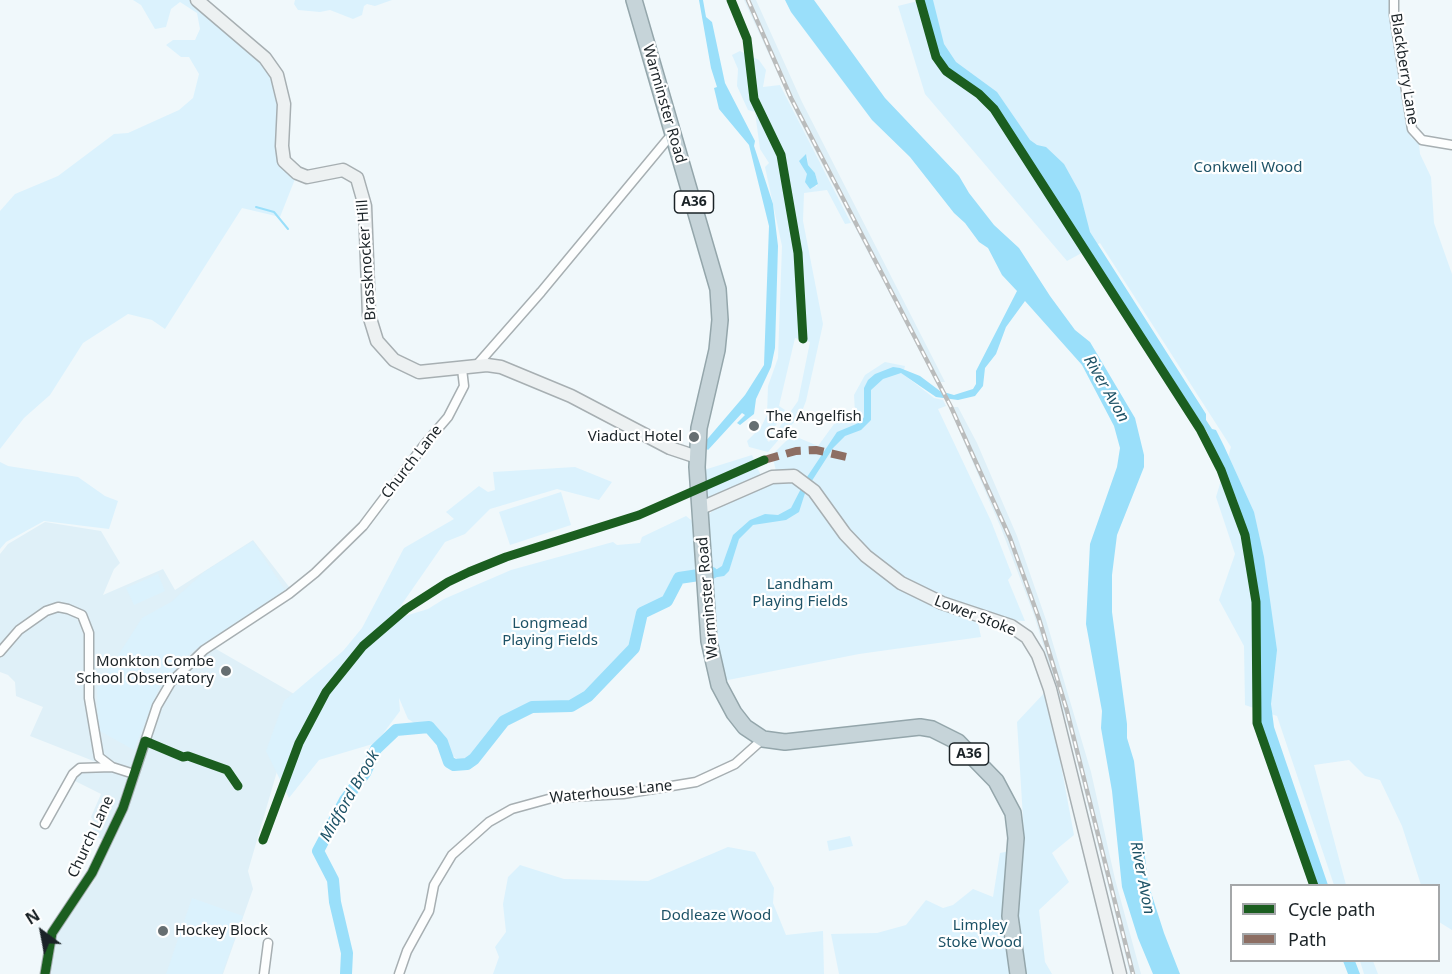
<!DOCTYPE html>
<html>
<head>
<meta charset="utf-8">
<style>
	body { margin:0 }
	#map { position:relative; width:1452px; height:974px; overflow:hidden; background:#f0f8fb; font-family:"Noto Sans",sans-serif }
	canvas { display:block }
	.legend { position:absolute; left:1230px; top:884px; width:210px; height:78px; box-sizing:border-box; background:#fff; border:2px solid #a4a7a9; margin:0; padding:8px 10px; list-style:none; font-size:18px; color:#1b2327 }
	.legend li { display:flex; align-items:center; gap:12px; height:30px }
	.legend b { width:30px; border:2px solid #a4a7a9 }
	.north { position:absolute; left:12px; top:902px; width:60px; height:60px; -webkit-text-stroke:4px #fff; paint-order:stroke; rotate:328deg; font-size:16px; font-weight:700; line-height:24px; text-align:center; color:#1b2327 }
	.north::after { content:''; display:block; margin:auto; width:21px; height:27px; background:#1b2327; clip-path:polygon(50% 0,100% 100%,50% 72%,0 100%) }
</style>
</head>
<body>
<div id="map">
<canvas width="1452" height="974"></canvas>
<ul class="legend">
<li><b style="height:8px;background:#1b5e20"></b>Cycle path</li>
<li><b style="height:8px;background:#8d6e63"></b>Path</li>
</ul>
<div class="north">N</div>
</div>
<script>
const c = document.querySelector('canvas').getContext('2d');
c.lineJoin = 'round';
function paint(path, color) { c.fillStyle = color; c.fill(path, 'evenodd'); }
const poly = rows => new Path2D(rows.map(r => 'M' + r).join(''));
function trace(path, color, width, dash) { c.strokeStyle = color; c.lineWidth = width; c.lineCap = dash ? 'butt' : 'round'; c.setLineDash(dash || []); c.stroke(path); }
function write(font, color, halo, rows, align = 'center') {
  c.font = font + ' "Noto Sans",sans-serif'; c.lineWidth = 4.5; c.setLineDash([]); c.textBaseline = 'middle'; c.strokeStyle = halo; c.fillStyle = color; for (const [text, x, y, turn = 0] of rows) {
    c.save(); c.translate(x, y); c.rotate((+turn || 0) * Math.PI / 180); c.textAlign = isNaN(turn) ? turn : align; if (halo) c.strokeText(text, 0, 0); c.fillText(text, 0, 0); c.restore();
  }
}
paint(poly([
	[744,0,756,0,802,102,945,382,936,382,919,350,798,118],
	[949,407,958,407,977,443,1017,536,1046,620,1091,772,1115,879,1141,974,1130,974,1069,729,1034,615,1001,528],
	[45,522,101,531,120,563,114,569,103,595,163,569,175,590,253,540,290,588,209,641,216,649,308,702,278,768,248,871,253,889,223,974,50,974,57,933,94,881,109,843,91,834,95,823,91,817,101,794,73,780,83,770,101,764,30,736,43,707,16,696,15,682,8,675,0,672,0,554,8,544]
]), '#dff0f8');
paint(poly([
	[133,0,191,0,267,66,278,85,280,104,276,157,295,179,280,217,242,208,165,329,152,320,128,314,83,343,50,395,24,418,0,449,0,211,15,194,58,176,114,134,128,133,179,110,193,98,199,74,189,57,181,57,166,45,173,40,195,40,200,29,197,13,180,2,171,9,166,27,155,29,141,5],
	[295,0,392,0,375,6,367,4,364,6,362,15,353,19,330,10,320,12,298,10,294,4],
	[922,0,1393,0,1409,131,1411,137,1419,144,1420,154,1431,177,1434,223,1452,274,1452,930,1439,922,1438,886,1421,885,1402,826,1380,780,1365,776,1349,760,1314,765,1346,885,1334,885,1277,716,1245,705,1244,646,1219,600,1235,554,1216,497,1231,447,1100,243,1067,261,925,94,898,6],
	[740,51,759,60,766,70,763,87,780,85,851,223,845,224,827,190,804,193,803,221,823,324,806,401,801,414,768,452,749,447,747,441,761,427,767,415,768,386,778,358,782,246,765,167,769,163,760,149,755,112,748,110,737,86,738,69,732,55],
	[807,155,808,165,815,173,818,184,816,187,803,165],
	[795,338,810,342,798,401,769,442,767,440,785,410,779,406],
	[885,362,905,366,903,374,934,398,943,400,946,406,938,409,991,521,1012,575,1008,580,1025,621,1007,620,915,588,877,561,849,534,812,485,776,471,772,455,792,435,818,446,834,424,850,419,855,413,854,395,865,375],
	[752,455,755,462,705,484,704,470],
	[0,462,8,466,78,477,105,496,118,501,109,529,44,521,6,542,0,549],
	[756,466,761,475,713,498,706,497,705,489],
	[575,467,612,482,599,500,557,489,490,509,465,534,445,542,393,617,394,624,395,619,428,609,444,599,511,570,613,542,617,545,640,543,642,537,686,516,695,523,696,570,673,577,662,599,636,615,637,633,633,650,576,705,532,704,513,712,496,724,467,759,460,761,449,753,448,743,434,724,416,724,408,719,399,698,400,711,376,743,319,760,289,798,266,751,284,701,343,651,362,628,404,548,454,519,446,512,479,486,488,492,495,490,493,472],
	[776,480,796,482,910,593,978,623,981,637,859,654,723,681,717,663,706,518,712,511],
	[561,492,571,525,510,545,499,512],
	[253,541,285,590,190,653,180,664,159,688,134,750,98,730,97,688,142,618,171,602,204,572],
	[158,574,165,591,134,605,126,588],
	[1047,690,1074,835,1052,853,1069,882,1039,910,1045,962,1052,974,839,974,831,934,877,933,906,925,926,900,943,908,953,905,973,889,993,897,1000,853,1010,851,1017,869,1024,834,1017,722],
	[850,836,853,846,829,851,827,841],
	[728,847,755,852,774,888,773,903,786,935,823,931,824,974,493,974,499,957,495,947,506,932,503,904,508,877,520,865,564,879,648,881],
	[192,898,243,916,222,974,166,974],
	[1360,961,1373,961,1378,974,1364,974]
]), '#dbf2fd');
paint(poly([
	[699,0,703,0,706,17,712,22,725,83,755,141,754,146,773,204,778,246,775,348,771,367,756,399,754,414,740,425,737,423,745,415,742,413,708,450,703,446,704,443,745,395,764,365,769,226,749,145,719,109,714,88,717,87,711,68],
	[785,0,814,0,885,98,959,176,969,193,994,225,1019,248,1050,296,1075,330,1090,342,1135,418,1144,455,1144,467,1117,535,1112,575,1112,612,1127,724,1127,738,1134,761,1148,883,1164,933,1180,974,1153,974,1138,938,1122,887,1112,791,1101,728,1102,711,1086,624,1090,544,1117,467,1120,448,1114,426,1082,365,1025,301,1006,327,996,354,985,368,983,386,975,396,958,400,936,397,901,373,883,379,871,390,871,420,861,430,845,436,833,448,806,490,799,512,786,520,753,525,739,539,729,571,724,576,705,579,705,572,714,571,722,566,733,535,750,520,765,514,778,515,791,508,807,477,837,432,861,422,864,417,864,388,868,380,875,374,893,367,900,368,920,376,940,391,954,395,973,389,976,384,976,371,1017,291,1002,275,988,248,979,242,965,223,954,213,910,157,872,120,791,12],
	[922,0,933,0,944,44,956,62,997,92,1030,140,1037,145,1046,147,1064,164,1080,193,1090,232,1206,414,1206,420,1212,429,1216,430,1224,446,1254,512,1264,557,1277,650,1271,704,1274,727,1328,885,1315,885,1260,730,1257,698,1259,608,1251,551,1237,500,1207,432,998,110,986,97,951,72,942,62,933,46],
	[806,154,808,165,815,173,818,184,810,189,805,182,807,174,799,161],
	[1343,961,1355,961,1360,974,1348,974]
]), '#9adffa');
trace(poly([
	[256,207,274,212,288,229]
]), '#9adffa', 2);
trace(poly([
	[346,974,347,953,335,902,333,880,318,851,345,800,365,773,376,749,396,730,429,727,442,742,449,762,454,765,467,764,474,759,504,721,532,707,571,706,588,696,634,648,642,613,667,601,679,578,712,573]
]), '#9adffa', 12);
const street = poly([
	[1394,0,1394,15,1412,129,1422,140,1452,145],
	[476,366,541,292,672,134],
	[0,652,19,630,46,611,58,607,68,609,82,615,89,633,89,698,99,757,112,767,134,774],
	[45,824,73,774,80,768,112,767],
	[45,974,52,933,92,873,123,808,157,706,171,682,204,650,289,594,315,573,363,526,424,445,448,417,464,386,462,369],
	[264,974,268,943],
	[399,974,407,951,429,911,434,885,452,855,489,822,512,809,552,798,623,794,696,782,735,764,763,739]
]);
const secondary = poly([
	[197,0,265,58,277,75,284,104,282,146,284,161,297,173,307,177,343,170,357,178,365,206,369,315,377,341,394,360,419,372,487,365,501,367,571,396,670,448,697,457],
	[701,508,772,477,794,476,814,491,845,534,866,556,901,583,942,603,1011,626,1027,637,1038,655,1050,689,1120,974]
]);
const highway = poly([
	[634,0,718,289,720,320,717,350,699,428,697,467,709,641,719,685,734,713,745,727,763,739,785,742,920,727,932,729,958,742,996,781,1013,813,1016,838,1010,916,1018,974]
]);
trace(street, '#a7afb2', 11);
trace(secondary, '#a7afb2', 15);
trace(highway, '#94a6ab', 18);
trace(street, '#fdfefe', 8);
trace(secondary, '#edf1f2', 12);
trace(highway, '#c6d4d9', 15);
const rail = poly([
	[748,0,791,98,951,407,1010,538,1039,619,1067,711,1133,974]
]);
trace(rail, '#babcbc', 4.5);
trace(rail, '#fff', 2, [7]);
trace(poly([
	[764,460,796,451,816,450,851,458]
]), '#8d6e63', 8, [15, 8]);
trace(poly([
	[731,0,747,39,754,99,781,155,798,253,803,339],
	[920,0,936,57,946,71,979,94,994,109,1200,429,1221,470,1245,535,1256,602,1257,723,1314,886],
	[263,840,299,743,326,692,363,646,406,609,448,582,469,572,506,557,639,515,764,460],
	[45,974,52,933,92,873,123,808,145,741,183,757,188,756,227,770,238,786]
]), '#1b5e20', 9);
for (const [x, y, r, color] of [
	[754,426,6,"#666e71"],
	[694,437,6,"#666e71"],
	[226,671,6,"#666e71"],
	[163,931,6,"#666e71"]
]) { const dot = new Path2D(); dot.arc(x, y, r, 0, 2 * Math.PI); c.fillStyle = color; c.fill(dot); trace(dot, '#fff', 2); }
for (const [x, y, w] of [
	[694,202,39],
	[969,754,39]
]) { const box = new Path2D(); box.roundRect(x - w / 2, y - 11, w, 22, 4.5); c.fillStyle = '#fff'; c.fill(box); trace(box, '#1b2327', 1.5); }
write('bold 14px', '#1b2327', null, [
	["A36",694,202],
	["A36",969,754]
]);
write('15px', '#1b2327', '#fff', [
	["Blackberry Lane",1404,69,81],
	["Warminster Road",664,104,74],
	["Brassknocker Hill",367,260,-94],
	["Church Lane",412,462,-52],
	["Warminster Road",708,598,-95],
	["Lower Stoke",975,616,21],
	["Waterhouse Lane",611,792,-6],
	["Church Lane",91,837,-65]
]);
write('15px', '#1d5266', '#fff', [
	["Conkwell Wood",1248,168],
	["Landham",800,585],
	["Playing Fields",800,602],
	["Longmead",550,624],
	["Playing Fields",550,641],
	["Dodleaze Wood",716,916],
	["Limpley",980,926],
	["Stoke Wood",980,943]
]);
write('15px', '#1b2327', '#fff', [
	["The Angelfish",766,417],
	["Cafe",766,434],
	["Viaduct Hotel",682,437,"right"],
	["Monkton Combe",214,662,"right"],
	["School Observatory",214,679,"right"],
	["Hockey Block",175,931]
], 'left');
write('italic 16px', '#1e5367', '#fff', [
	["River Avon",1106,389,60],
	["Midford Brook",350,796,-60],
	["River Avon",1142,878,79]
]);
</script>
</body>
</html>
